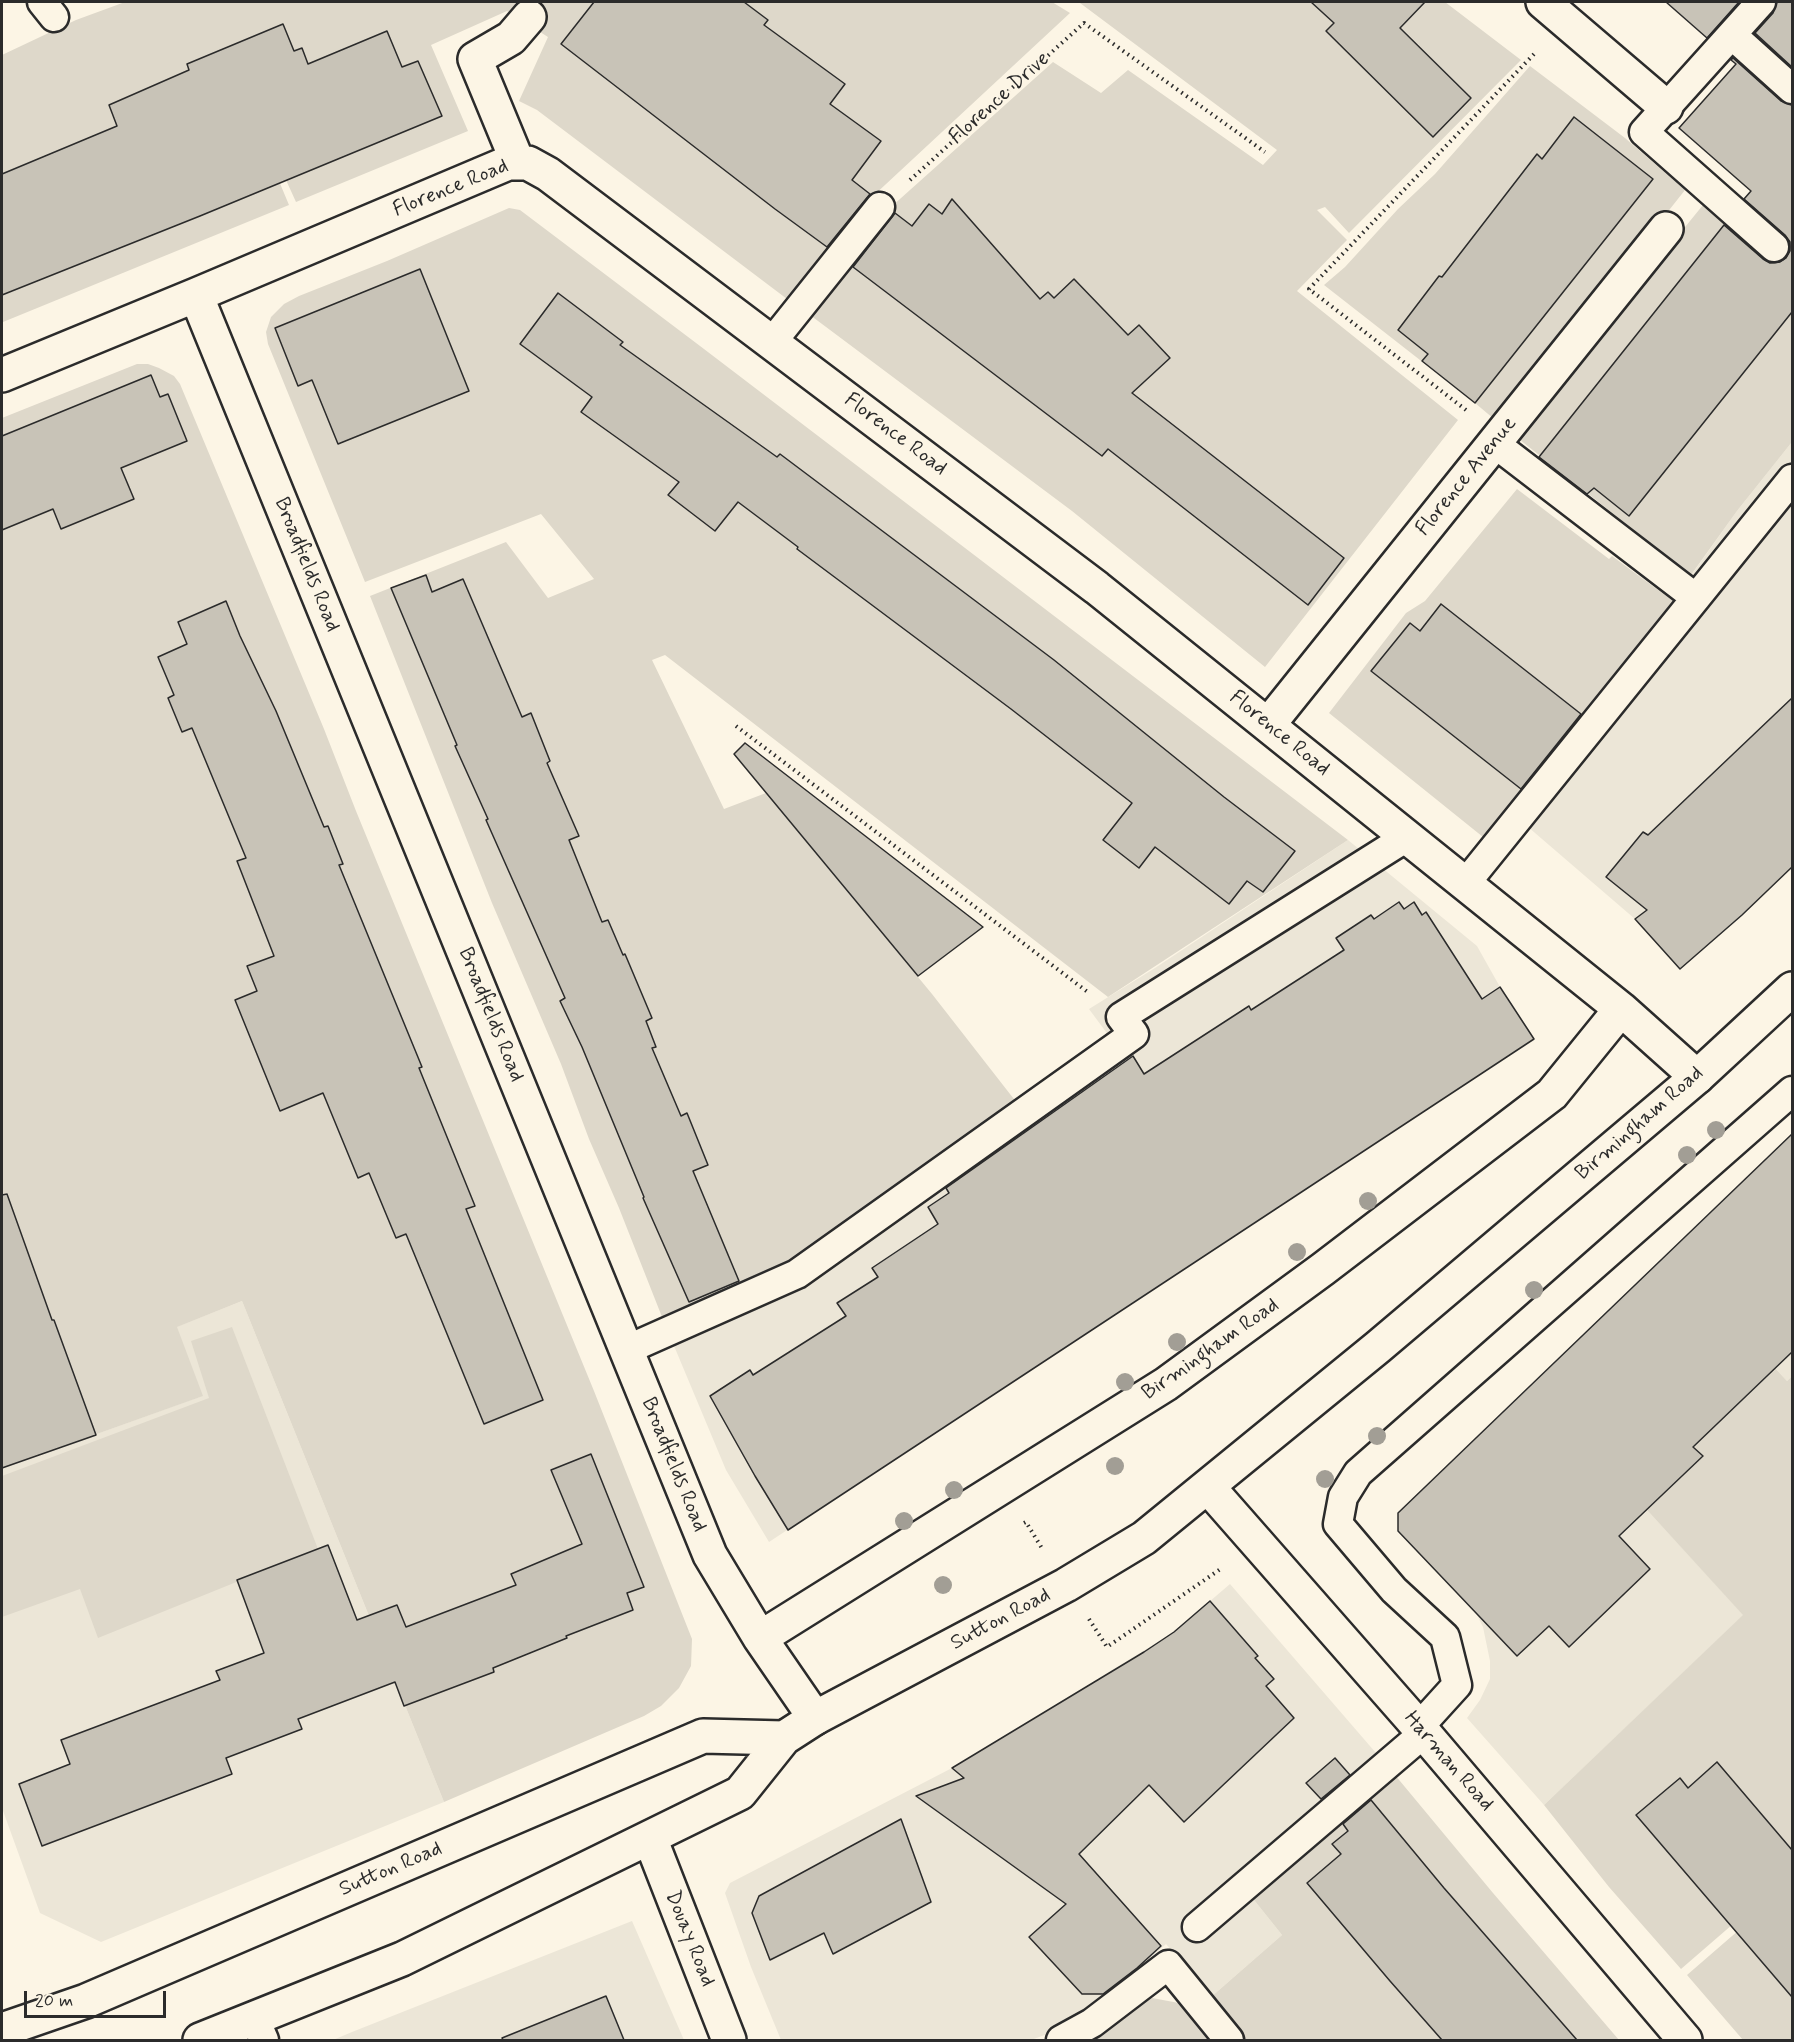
<!DOCTYPE html>
<html>
<head>
<meta charset="utf-8">
<style>
	body { margin:0 }
	#map { position:relative; width:1794px; height:2042px; overflow:hidden; background:#fcf5e5; font-family:Mynerve,sans-serif }
	canvas { display:block }
	.frame { position:absolute; inset:0; border:3px solid #2b2b2b; pointer-events:none }
	.scale { position:absolute; left:24px; top:1991px; width:142px; height:27px; box-sizing:border-box; border:3px solid #2b2b2b; border-top:0; padding-left:8px; font-size:18px; line-height:21px; white-space:nowrap; color:#2b2b2b; -webkit-text-stroke:4px #fcf5e5; paint-order:stroke }
</style>
</head>
<body>
<div id="map">
<canvas width="1794" height="2042"></canvas>
<div class="frame"></div>
<div class="scale">20 m</div>
</div>
<script>
const c = document.querySelector('canvas').getContext('2d');
c.lineJoin = 'round';
function paint(path, color) { c.fillStyle = color; c.fill(path, 'evenodd'); }
const poly = rows => new Path2D(rows.map(r => 'M' + r).join(''));
function trace(path, color, width, dash) { c.strokeStyle = color; c.lineWidth = width; c.lineCap = dash ? 'butt' : 'round'; c.setLineDash(dash || []); c.stroke(path); }
function write(font, color, halo, rows, align = 'center') {
  c.font = font + ' Mynerve,sans-serif'; c.lineWidth = 4.5; c.setLineDash([]); c.textBaseline = 'middle'; c.strokeStyle = halo; c.fillStyle = color; for (const [text, x, y, turn = 0] of rows) {
    c.save(); c.translate(x, y); c.rotate((+turn || 0) * Math.PI / 180); c.textAlign = isNaN(turn) ? turn : align; if (halo) c.strokeText(text, 0, 0); c.fillText(text, 0, 0); c.restore();
  }
}
paint(poly([
	[1792,442,1792,867,1742,915,1635,919,1506,808,1673,601,1737,511],
	[1348,840,1477,946,1500,987,1268,1213,769,1542,726,1470,664,1322,793,1259,1109,1036,1089,1009,1155,968],
	[1792,1134,1792,1376,1787,1381,1775,1368,1692,1446,1703,1456,1647,1510,1744,1615,1544,1805,1467,1718,1480,1700,1490,1679,1490,1661,1483,1627,1477,1615,1398,1531,1398,1513],
	[242,1301,444,1802,101,1942,40,1913,2,1808,2,1468,202,1396,176,1327],
	[1230,1584,1395,1775,1250,1895,1282,1935,1211,1997,1166,1944,1094,2007,1061,2029,1031,2040,781,2040,751,1967,725,1893,730,1883,952,1768,1174,1632],
	[632,1921,684,2040,333,2040,352,2032]
]), '#ece6d7');
paint(poly([
	[125,2,1052,2,1070,13,871,198,791,302,537,110,519,101,548,37,507,11,431,45,468,131,296,202,286,180,256,126,289,205,3,322,2,317,2,55,76,20],
	[1082,2,1445,2,1521,60,1349,233,1325,207,1317,210,1347,240,1297,291,1458,420,1265,667,1072,511,810,315,891,207,1053,62,1101,93,1128,70,1263,165,1277,150,1080,3],
	[1530,66,1625,138,1685,190,1500,424,1475,403,1324,285,1345,267,1398,209,1435,174],
	[1703,205,1792,282,1792,442,1737,511,1691,575,1515,436],
	[509,208,520,210,704,349,1348,840,1108,997,665,655,652,660,724,809,766,793,932,994,1017,1103,793,1259,664,1322,619,1208,589,1139,561,1064,492,903,370,596,506,542,548,598,594,579,541,514,365,582,268,344,266,332,271,317,284,304,299,296,387,261],
	[137,364,148,364,159,368,174,376,180,384,324,729,356,811,594,1391,692,1639,691,1666,679,1688,661,1706,644,1716,444,1802,242,1301,177,1327,203,1396,2,1468,2,418],
	[1517,489,1609,559,1612,556,1673,601,1483,837,1329,713,1406,613,1425,601],
	[232,1327,318,1549,98,1638,80,1589,2,1617,2,1476,209,1398,191,1341],
	[1775,1368,1787,1381,1792,1376,1792,1873,1681,1969,1609,1887,1544,1805,1743,1615,1647,1510,1703,1457,1692,1445],
	[1395,1775,1493,1893,1619,2040,1246,2040,1211,1997,1282,1935,1250,1895],
	[1792,1884,1792,2040,1743,2040,1687,1975],
	[1152,1998,1179,2003,1212,2040,1084,2040]
]), '#ded8ca');
const building = poly([
	[594,2,744,2,768,20,764,25,845,84,830,104,881,141,852,180,870,194,827,247,775,209,561,44,594,2],
	[1311,2,1425,2,1400,28,1471,98,1433,137,1326,31,1334,23,1311,2],
	[1666,2,1739,2,1707,38,1666,2],
	[1777,2,1792,2,1792,67,1755,33,1773,13,1777,2],
	[283,24,294,51,302,48,308,64,387,31,402,67,418,61,442,116,200,216,2,295,2,174,117,126,109,105,189,70,187,64,283,24],
	[1733,58,1781,101,1792,105,1792,312,1629,516,1594,488,1587,494,1539,457,1724,225,1763,259,1770,263,1780,262,1786,258,1790,251,1790,242,1785,235,1744,199,1751,191,1679,128,1736,64,1731,60,1733,58],
	[1574,117,1653,179,1475,403,1422,361,1428,354,1398,330,1439,276,1442,277,1537,154,1542,159,1574,117],
	[952,199,1040,299,1048,292,1054,298,1074,279,1128,335,1139,325,1170,358,1132,393,1344,558,1308,605,1108,449,1102,456,853,267,895,213,912,226,929,204,942,214,952,199],
	[420,269,469,391,338,444,312,380,298,386,275,328,420,269],
	[558,293,623,342,620,345,777,457,780,454,1054,660,1224,797,1295,851,1263,892,1247,881,1229,904,1155,847,1139,868,1103,840,1132,803,1011,709,797,549,798,547,738,502,715,531,668,495,679,482,581,412,592,397,520,344,558,293],
	[151,375,160,397,168,394,187,441,121,468,134,499,61,529,53,509,2,530,2,436,151,375],
	[426,575,432,592,463,579,522,717,531,713,550,761,547,763,579,836,569,840,602,922,608,920,623,955,625,954,652,1018,646,1021,656,1047,652,1048,681,1116,687,1113,708,1165,693,1171,739,1281,689,1302,643,1198,644,1197,582,1047,560,1001,565,998,486,820,488,819,455,746,457,745,391,588,426,575],
	[226,601,240,636,276,711,324,827,328,826,343,864,339,865,422,1067,419,1068,475,1206,466,1209,543,1400,484,1424,406,1234,396,1238,369,1173,358,1178,323,1093,280,1111,235,1000,257,991,247,966,274,956,237,861,246,858,192,728,182,732,168,698,174,695,158,657,187,644,178,622,226,601],
	[1441,604,1581,714,1521,789,1371,671,1410,623,1420,631,1441,604],
	[1792,698,1792,867,1742,915,1680,969,1635,919,1647,910,1606,877,1643,832,1648,835,1792,698],
	[745,743,983,927,918,976,734,754,745,743],
	[1399,902,1404,909,1414,902,1422,915,1426,912,1482,999,1500,987,1534,1039,788,1530,755,1476,710,1396,750,1370,753,1375,846,1316,837,1303,878,1277,872,1268,938,1224,928,1207,949,1193,946,1188,1133,1056,1144,1074,1249,1006,1251,1010,1344,950,1336,938,1371,915,1374,919,1399,902],
	[1792,1134,1792,1352,1693,1447,1703,1456,1619,1536,1650,1569,1569,1647,1549,1626,1517,1656,1398,1531,1398,1513,1792,1134],
	[7,1194,52,1320,54,1320,96,1435,2,1468,2,1195,7,1194],
	[591,1454,644,1587,627,1593,633,1610,566,1636,567,1638,493,1668,494,1672,404,1706,395,1682,298,1719,302,1729,226,1758,232,1774,42,1846,19,1784,70,1764,61,1740,220,1680,216,1671,264,1653,237,1580,328,1545,357,1620,397,1605,406,1627,516,1585,511,1574,582,1544,551,1470,591,1454],
	[1210,1601,1258,1656,1255,1658,1274,1679,1266,1686,1294,1718,1184,1822,1149,1785,1079,1854,1161,1946,1137,1968,1103,1994,1082,1994,1029,1937,1066,1904,916,1796,964,1778,952,1768,1144,1652,1174,1632,1210,1601],
	[1335,1758,1350,1775,1321,1799,1306,1783,1335,1758],
	[1717,1762,1792,1850,1792,1997,1636,1815,1680,1778,1688,1788,1717,1762],
	[1371,1800,1444,1888,1577,2040,1442,2040,1390,1981,1307,1883,1341,1854,1332,1844,1348,1831,1343,1824,1371,1800],
	[901,1819,931,1902,833,1954,824,1933,770,1960,752,1913,759,1896,901,1819],
	[606,1996,624,2040,503,2040,502,2038,606,1996]
]);
paint(building, '#c8c3b7');
trace(building, '#2b2b2b', 1.5);
const service = poly([
	[42,2,54,17],
	[1761,2,1644,132,1774,247],
	[1732,35,1792,89],
	[772,342,880,207],
	[1494,443,1696,598],
	[1465,884,1792,479],
	[626,1350,797,1274,1134,1034,1121,1017,1407,837],
	[1418,1728,1457,1685,1445,1637,1394,1590,1338,1524,1343,1497,1358,1473,1792,1091],
	[1197,1927,1424,1733],
	[255,2019,264,2040],
	[1061,2040,1092,2023,1168,1965,1229,2040]
]);
const minor = poly([
	[1543,2,1666,107],
	[518,163,475,59,511,38,529,17],
	[196,295,710,1555,760,1638,815,1718],
	[2,375,196,295,508,163,528,163,548,174,1097,588,1621,1009,1697,1077],
	[1268,725,1666,229],
	[1208,1487,1424,1733,1685,2040],
	[760,1638,1166,1384,1323,1269,1552,1094,1621,1009],
	[650,1838,729,2040]
]);
const primary = poly([
	[2,2030,86,2001,703,1736,784,1738],
	[200,2040,402,1959,740,1793,784,1738,815,1718,1066,1585,1144,1538,1378,1347,1697,1077,1792,989]
]);
trace(service, '#2b2b2b', 33);
trace(minor, '#2b2b2b', 38);
trace(primary, '#2b2b2b', 38);
trace(poly([
	[910,180,1084,23,1265,152],
	[1466,410,1309,289,1536,52],
	[736,726,1089,993],
	[1024,1523,1026,1522,1043,1550],
	[1089,1619,1107,1647,1222,1568]
]), '#2b2b2b', 4, [1.5, 4.5]);
trace(service, '#fcf5e5', 28);
trace(minor, '#fcf5e5', 33);
trace(primary, '#fcf5e5', 33);
c.fillStyle = '#a29e95';
for (const [x, y] of [
	[1716,1130],
	[1687,1155],
	[1368,1201],
	[1297,1252],
	[1534,1290],
	[1177,1342],
	[1125,1382],
	[1377,1436],
	[1115,1466],
	[1325,1479],
	[954,1490],
	[904,1521],
	[943,1585]
]) { c.beginPath(); c.arc(x, y, 9, 0, 2 * Math.PI); c.fill(); }
write('21px', '#2b2b2b', '#fcf5e5', [
	["Florence Drive",1000,99,-42],
	["Florence Road",451,189,-22],
	["Florence Road",895,435,37],
	["Florence Avenue",1467,477,-51],
	["Broadfields Road",306,565,68],
	["Florence Road",1279,734,39],
	["Broadfields Road",490,1015,68],
	["Birmingham Road",1640,1124,-41],
	["Birmingham Road",1211,1350,-35],
	["Broadfields Road",673,1465,68],
	["Sutton Road",1001,1620,-28],
	["Harman Road",1448,1762,49],
	["Sutton Road",391,1870,-23],
	["Douay Road",689,1939,68]
]);
</script>
</body>
</html>
